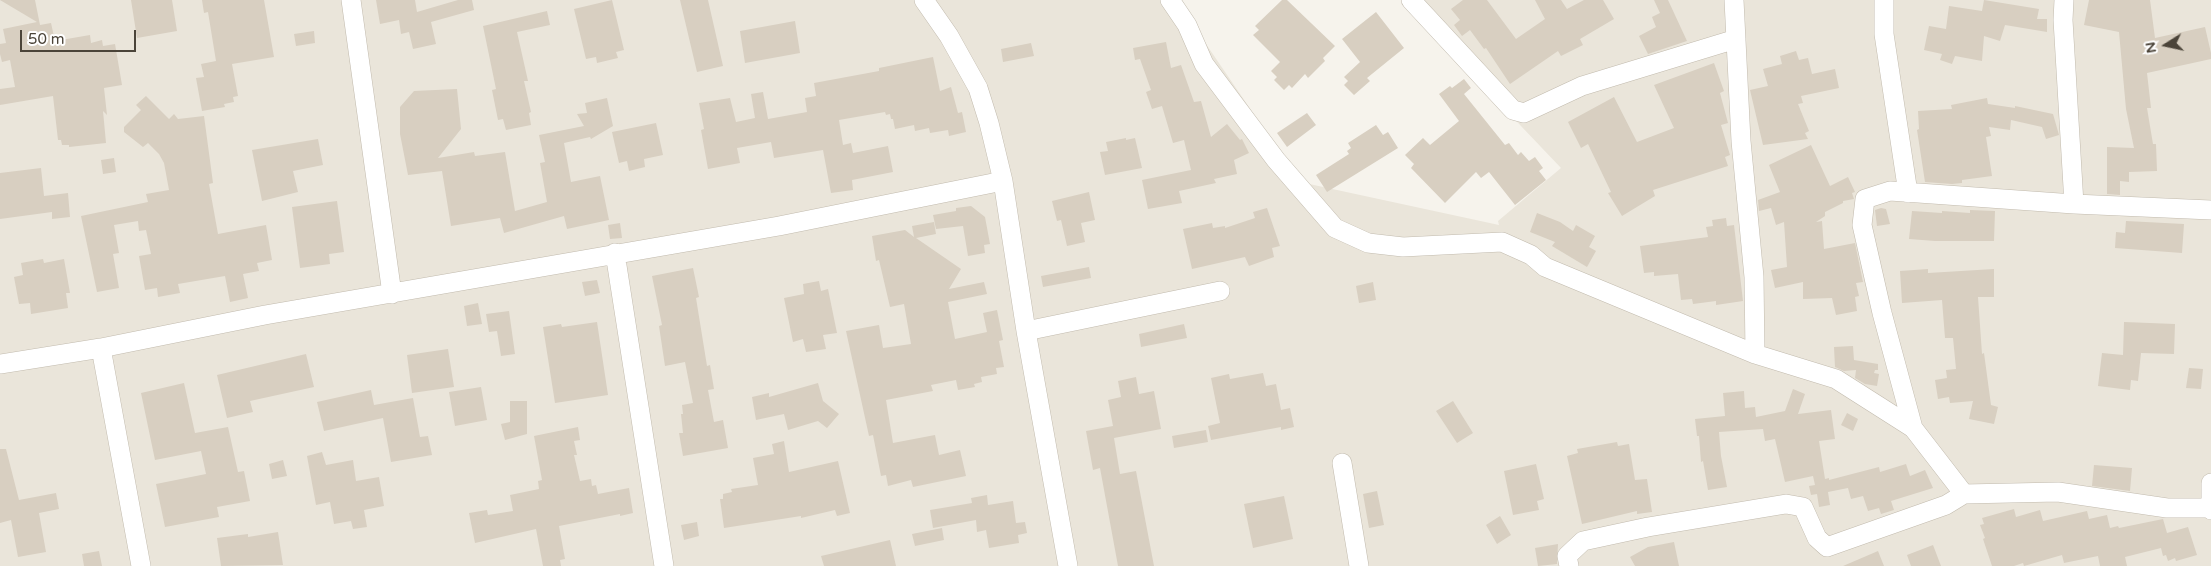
<!DOCTYPE html>
<html>
<head>
<meta charset="utf-8">
<style>
	body { margin:0 }
	#map { position:relative; width:2211px; height:566px; overflow:hidden; background:#f6f3ec; font-family:"Varela Round",sans-serif }
	canvas { display:block }
	.north { position:absolute; left:2141px; top:20px; width:50px; height:50px; -webkit-text-stroke:4px #fff; paint-order:stroke; rotate:260deg; font-size:14px; font-weight:700; line-height:20px; text-align:center; color:#4b4439 }
	.north::after { content:''; display:block; margin:auto; width:18px; height:22px; background:#4b4439; clip-path:polygon(50% 0,100% 100%,50% 72%,0 100%) }
	.scale { position:absolute; left:20px; top:30px; width:116px; height:22px; box-sizing:border-box; border:2px solid #4b4439; border-top:0; padding-left:6px; font-size:15px; line-height:18px; white-space:nowrap; color:#4b4439; -webkit-text-stroke:4px #fff; paint-order:stroke }
</style>
</head>
<body>
<div id="map">
<canvas width="2211" height="566"></canvas>
<div class="north">N</div>
<div class="scale">50 m</div>
</div>
<script>
const c = document.querySelector('canvas').getContext('2d');
c.lineJoin = 'round';
function paint(path, color) { c.fillStyle = color; c.fill(path, 'evenodd'); }
const poly = rows => new Path2D(rows.map(r => 'M' + r).join(''));
function trace(path, color, width, dash) { c.strokeStyle = color; c.lineWidth = width; c.lineCap = dash ? 'butt' : 'round'; c.setLineDash(dash || []); c.stroke(path); }
paint(poly([
	[0,0,1176,0,1300,182,1499,225,1498,221,1561,168,1401,0,2211,0,2211,566,0,566]
]), '#eae5da');
paint(poly([
	[0,0,35,0,40,25,51,23,55,41,90,35,91,43,102,40,103,46,115,44,122,85,104,88,107,115,103,111,106,143,69,147,69,145,62,145,61,140,58,140,53,96,0,105,0,89,15,87,10,60,2,62,0,54,0,44,6,43,3,29,37,22],
	[131,0,172,0,177,31,137,38],
	[202,0,264,0,274,57,232,64,238,96,233,97,234,102,224,104,225,107,202,111,196,78,204,77,201,64,216,61,208,12,204,13],
	[376,0,415,0,417,12,458,0,472,0,474,10,431,22,436,44,413,49,409,32,401,34,399,20,380,24],
	[612,0,624,50,616,52,618,58,597,63,596,57,586,59,574,9],
	[680,0,708,0,723,66,697,72],
	[1282,0,1287,0,1335,46,1323,58,1325,61,1308,78,1305,74,1292,88,1289,85,1284,90,1274,80,1277,77,1271,71,1280,62,1253,35,1259,30,1255,26],
	[1463,0,1487,0,1516,39,1545,19,1535,0,1561,0,1567,9,1584,0,1603,0,1614,19,1580,39,1583,45,1561,56,1558,51,1510,84,1486,48,1484,49,1470,30,1462,36,1454,25,1460,20,1451,9],
	[1654,0,1668,0,1687,41,1648,54,1639,36,1656,27,1652,17,1660,13],
	[1984,0,2039,9,2037,19,2047,19,2047,32,2005,25,2000,41,1984,36,1982,61,1955,56,1952,64,1940,60,1942,54,1924,50,1929,26,1946,29,1949,6,1982,11],
	[2089,0,2150,0,2155,38,2205,27,2211,53,2211,59,2147,73,2151,108,2147,108,2153,144,2156,144,2157,171,2129,172,2129,182,2120,181,2120,195,2107,194,2107,147,2134,148,2126,109,2119,32,2084,25],
	[547,11,550,25,517,32,528,81,524,81,531,112,529,113,531,125,506,130,503,119,498,120,492,90,496,89,483,26],
	[1376,12,1404,48,1367,78,1370,81,1354,95,1344,85,1348,81,1344,77,1360,62,1342,39],
	[795,21,800,53,745,63,740,31],
	[314,31,315,43,296,46,294,34],
	[1166,42,1171,68,1181,65,1194,102,1201,101,1211,137,1227,124,1240,140,1242,139,1249,153,1234,160,1237,174,1214,179,1216,183,1179,191,1182,203,1148,209,1142,180,1191,170,1184,140,1173,143,1162,106,1152,109,1146,92,1151,90,1140,59,1135,60,1133,48],
	[1031,43,1034,56,1003,62,1001,49],
	[1796,51,1799,60,1808,58,1812,74,1835,69,1839,88,1801,96,1803,103,1798,104,1809,131,1805,133,1808,139,1763,145,1750,90,1768,86,1763,69,1782,64,1780,56],
	[933,57,940,91,951,87,958,113,962,112,966,132,949,136,948,130,930,133,929,128,915,131,914,125,895,129,893,119,891,119,890,114,886,115,885,112,839,120,843,145,851,143,853,153,888,146,893,172,852,180,853,190,831,193,823,150,774,158,771,142,737,148,740,163,708,169,701,130,704,129,699,103,730,98,736,122,755,118,751,94,763,92,768,119,807,112,805,98,816,96,814,83,879,71,879,68],
	[1714,63,1724,91,1720,93,1728,123,1721,125,1730,155,1725,157,1728,166,1653,190,1655,196,1622,216,1608,193,1611,192,1588,144,1581,148,1568,122,1614,97,1637,142,1674,128,1654,85],
	[1464,79,1471,88,1464,94,1505,145,1509,143,1518,155,1521,152,1529,161,1535,157,1543,168,1539,171,1546,180,1515,205,1489,172,1481,178,1476,172,1445,203,1411,168,1414,164,1405,155,1423,138,1430,145,1459,121,1439,94,1450,86,1452,88],
	[457,89,461,129,438,158,474,152,475,156,505,152,515,211,547,202,540,163,545,162,539,135,584,126,577,114,587,113,585,103,607,98,613,126,591,139,590,137,564,143,571,182,600,176,609,220,567,229,564,216,504,233,500,218,451,226,442,171,408,175,400,134,400,107,414,91],
	[146,96,169,119,174,114,178,119,204,116,213,183,209,184,218,234,266,225,272,260,257,263,259,271,243,274,248,298,230,302,225,276,178,284,180,293,158,297,157,288,145,290,139,256,151,254,146,230,139,231,138,221,114,225,119,253,113,254,119,288,97,292,81,216,148,202,146,194,169,190,164,163,159,154,148,143,143,147,124,132,124,127,141,110,136,105],
	[1987,98,1988,104,2015,108,2015,106,2053,114,2059,135,2046,139,2042,127,2011,120,2010,130,1989,127,1991,136,1986,137,1992,176,1962,180,1962,183,1952,184,1925,182,1917,130,1919,129,1918,111,1952,109,1951,105],
	[1307,113,1316,125,1287,147,1277,133],
	[656,123,663,155,644,159,645,167,629,171,627,161,619,163,612,132],
	[1376,125,1383,135,1388,132,1398,148,1327,192,1316,175,1349,154,1347,151,1351,148,1348,143],
	[1126,138,1126,140,1135,138,1142,168,1105,175,1100,152,1108,151,1106,142],
	[318,139,323,165,293,171,298,192,262,201,252,150],
	[1811,145,1830,186,1848,177,1855,192,1852,193,1854,199,1843,201,1843,203,1825,212,1825,216,1816,222,1822,221,1824,249,1855,243,1863,282,1856,283,1859,296,1855,297,1857,311,1836,315,1832,298,1803,299,1803,282,1775,288,1771,270,1787,267,1784,222,1776,225,1771,208,1759,211,1758,200,1780,192,1769,165],
	[114,158,116,172,103,174,101,160],
	[41,168,44,196,68,193,70,217,52,219,52,212,0,219,0,173],
	[1089,192,1095,220,1081,223,1085,242,1067,246,1061,220,1057,221,1052,201],
	[337,201,344,252,329,254,330,264,300,268,292,207],
	[971,206,985,217,990,244,984,245,985,253,968,256,963,226,936,229,933,215,956,211,956,208],
	[1267,208,1280,246,1272,248,1274,257,1249,266,1245,257,1192,269,1183,229,1212,223,1213,228,1225,226,1225,228,1255,218,1253,212],
	[1881,208,1886,209,1890,224,1877,226,1875,210],
	[1970,210,1995,211,1994,241,1935,241,1909,239,1912,211,1942,213,1942,211,1970,213],
	[1537,213,1560,222,1573,231,1576,225,1595,236,1589,247,1596,251,1587,267,1552,246,1555,242,1530,232],
	[1726,218,1727,226,1734,225,1743,301,1716,305,1716,301,1693,304,1692,299,1681,300,1678,274,1654,276,1654,272,1644,273,1640,246,1708,237,1706,227,1713,226,1712,220],
	[2126,221,2184,224,2182,253,2115,248,2116,232,2125,233],
	[934,222,936,234,916,238,961,269,949,289,984,282,987,294,948,302,955,339,987,332,983,313,997,310,1003,340,999,341,1004,367,996,368,997,374,981,377,982,382,974,384,975,387,958,390,956,380,931,385,933,391,886,400,893,443,935,435,939,455,960,450,966,476,913,487,911,480,888,486,886,475,881,476,873,435,869,436,846,331,879,325,883,348,911,344,904,304,890,307,879,260,876,261,872,236,905,230,914,237,912,226],
	[620,223,622,238,610,239,608,225],
	[43,259,44,263,64,259,70,293,66,293,68,308,31,314,30,303,19,304,14,277,23,275,21,263],
	[1089,267,1091,278,1043,287,1041,276],
	[693,268,699,297,696,298,707,366,710,365,714,389,708,390,714,422,723,420,728,448,683,456,679,433,683,433,681,414,683,414,682,405,693,403,685,362,665,366,659,326,662,325,652,276],
	[1928,269,1928,273,1994,269,1994,297,1978,297,1982,354,1984,353,1991,405,1998,407,1994,424,1969,419,1973,401,1950,403,1949,397,1938,399,1935,380,1947,378,1946,370,1956,369,1953,338,1945,338,1942,300,1902,303,1900,271],
	[597,280,600,293,585,296,582,282],
	[819,281,821,291,828,289,837,333,823,335,826,349,806,352,803,339,793,342,784,298,804,294,803,284],
	[1373,282,1376,300,1359,303,1356,286],
	[478,303,482,324,467,326,464,306],
	[509,311,515,354,501,356,497,331,489,332,486,314],
	[597,322,608,395,555,403,543,327,561,324,562,327],
	[2124,322,2175,324,2174,354,2141,353,2138,381,2131,380,2130,390,2098,386,2102,353,2123,355],
	[1184,324,1187,338,1141,347,1139,334],
	[1853,346,1854,360,1878,364,1878,370,1875,370,1874,373,1879,374,1877,386,1865,384,1855,378,1856,370,1844,371,1835,367,1834,347],
	[448,349,454,387,412,393,407,355],
	[306,354,314,387,250,401,253,412,227,418,217,375],
	[2189,368,2203,369,2201,389,2186,388],
	[1263,373,1266,386,1276,384,1281,410,1290,408,1294,427,1281,430,1281,427,1211,440,1208,426,1220,423,1211,378,1229,374,1230,379],
	[1136,377,1139,394,1154,391,1161,429,1114,438,1120,474,1136,471,1154,566,1118,566,1100,468,1093,470,1086,431,1113,426,1108,400,1121,397,1118,381],
	[184,383,195,433,228,427,238,472,244,471,250,501,217,507,219,517,165,527,156,484,206,474,201,451,155,460,141,393],
	[818,383,823,401,839,414,827,428,818,421,788,430,784,414,756,420,752,397,769,393,769,397],
	[481,387,487,420,455,426,449,392],
	[1793,389,1805,394,1798,414,1831,410,1835,439,1819,441,1825,479,1829,478,1829,480,1879,467,1880,472,1906,464,1910,476,1925,470,1933,488,1891,501,1894,510,1881,514,1879,508,1868,511,1863,496,1851,499,1848,488,1828,492,1830,505,1819,507,1817,494,1811,495,1809,486,1815,485,1813,476,1785,482,1775,439,1765,441,1763,429,1719,432,1721,456,1727,487,1708,490,1703,461,1701,462,1699,436,1697,436,1695,419,1725,416,1723,393,1744,391,1745,408,1755,407,1756,417,1785,411],
	[371,390,374,405,413,398,420,437,428,436,432,455,391,462,383,418,324,431,317,402],
	[510,401,527,401,527,434,505,440,501,424,510,422],
	[1453,401,1473,433,1457,443,1436,411],
	[1847,413,1858,419,1853,431,1841,425],
	[578,427,580,440,574,441,577,455,574,455,580,481,591,479,592,486,596,485,598,494,629,488,633,513,620,516,620,514,559,526,565,559,560,560,561,566,543,566,536,529,475,543,469,513,487,510,488,515,513,511,510,495,539,489,538,481,542,480,534,436],
	[1206,430,1208,442,1174,448,1172,436],
	[784,441,789,472,838,461,850,513,837,516,835,510,801,518,801,516,724,528,720,499,723,499,723,494,732,492,731,489,758,485,753,458,774,454,772,444],
	[1617,442,1618,446,1629,444,1635,480,1647,479,1652,512,1637,514,1637,511,1582,524,1567,456,1578,453,1577,449],
	[0,449,6,449,19,500,56,493,59,509,39,513,46,552,18,557,11,520,0,523],
	[322,452,326,465,353,460,356,481,379,477,384,506,364,510,367,527,353,529,351,521,334,524,330,502,316,505,307,456],
	[283,460,287,476,272,479,269,464],
	[1536,464,1544,499,1537,501,1539,510,1513,515,1504,471],
	[2094,465,2132,468,2130,491,2092,486],
	[1377,491,1384,525,1369,528,1363,494],
	[987,495,988,505,1013,501,1016,523,1025,522,1027,533,1018,535,1019,543,989,548,986,530,977,532,976,520,933,528,930,510,972,503,971,498],
	[1284,496,1293,539,1253,548,1244,504],
	[2014,509,2016,517,2040,510,2043,521,2087,511,2089,519,2107,515,2110,528,2118,526,2119,528,2163,519,2167,533,2188,527,2197,555,2176,561,2175,558,2168,561,2166,555,2163,556,2161,548,2125,557,2127,566,2100,566,2098,556,2064,563,2062,555,2024,566,2023,563,2014,566,1992,566,1983,539,1985,538,1980,525,1984,524,1982,518],
	[1500,516,1511,535,1497,544,1486,525],
	[697,522,699,536,684,540,681,525],
	[942,528,944,540,915,546,912,534],
	[278,532,283,565,221,566,217,538,248,534,248,537],
	[890,540,896,566,824,566,821,556],
	[1674,542,1679,566,1635,566,1630,557,1648,547],
	[1558,544,1557,564,1538,566,1535,548],
	[1933,545,1941,566,1911,566,1907,555],
	[99,551,102,566,84,566,82,554],
	[1878,551,1884,566,1843,566]
]), '#d8cfc1');
const minor = poly([
	[351,0,392,294],
	[924,0,949,36,978,88,989,123,1003,181,1026,331,1068,566],
	[1170,0,1187,25,1204,64,1276,160,1335,228,1368,243,1403,247,1502,242,1531,255,1545,267,1755,354,1836,379,1913,428,1964,494,2058,492,2167,508,2210,508],
	[1411,0,1513,110,1524,113,1582,86,1736,39],
	[1734,0,1741,141,1754,277,1755,354],
	[1884,0,1884,34,1908,193],
	[2064,0,2063,20,2074,204],
	[615,253,664,566],
	[1026,331,1220,291],
	[101,348,141,566],
	[0,364,101,348,265,315,779,226,1003,181],
	[1913,428,1882,313,1862,225,1865,199,1890,191,2074,204,2211,210],
	[1342,463,1359,566],
	[2211,483,2211,510],
	[1569,566,1567,556,1583,541,1648,527,1786,504,1803,507,1817,538,1827,547,1946,505,1964,494]
]);
trace(minor, '#c2bbae', 20);
trace(minor, '#fff', 19);
</script>
</body>
</html>
